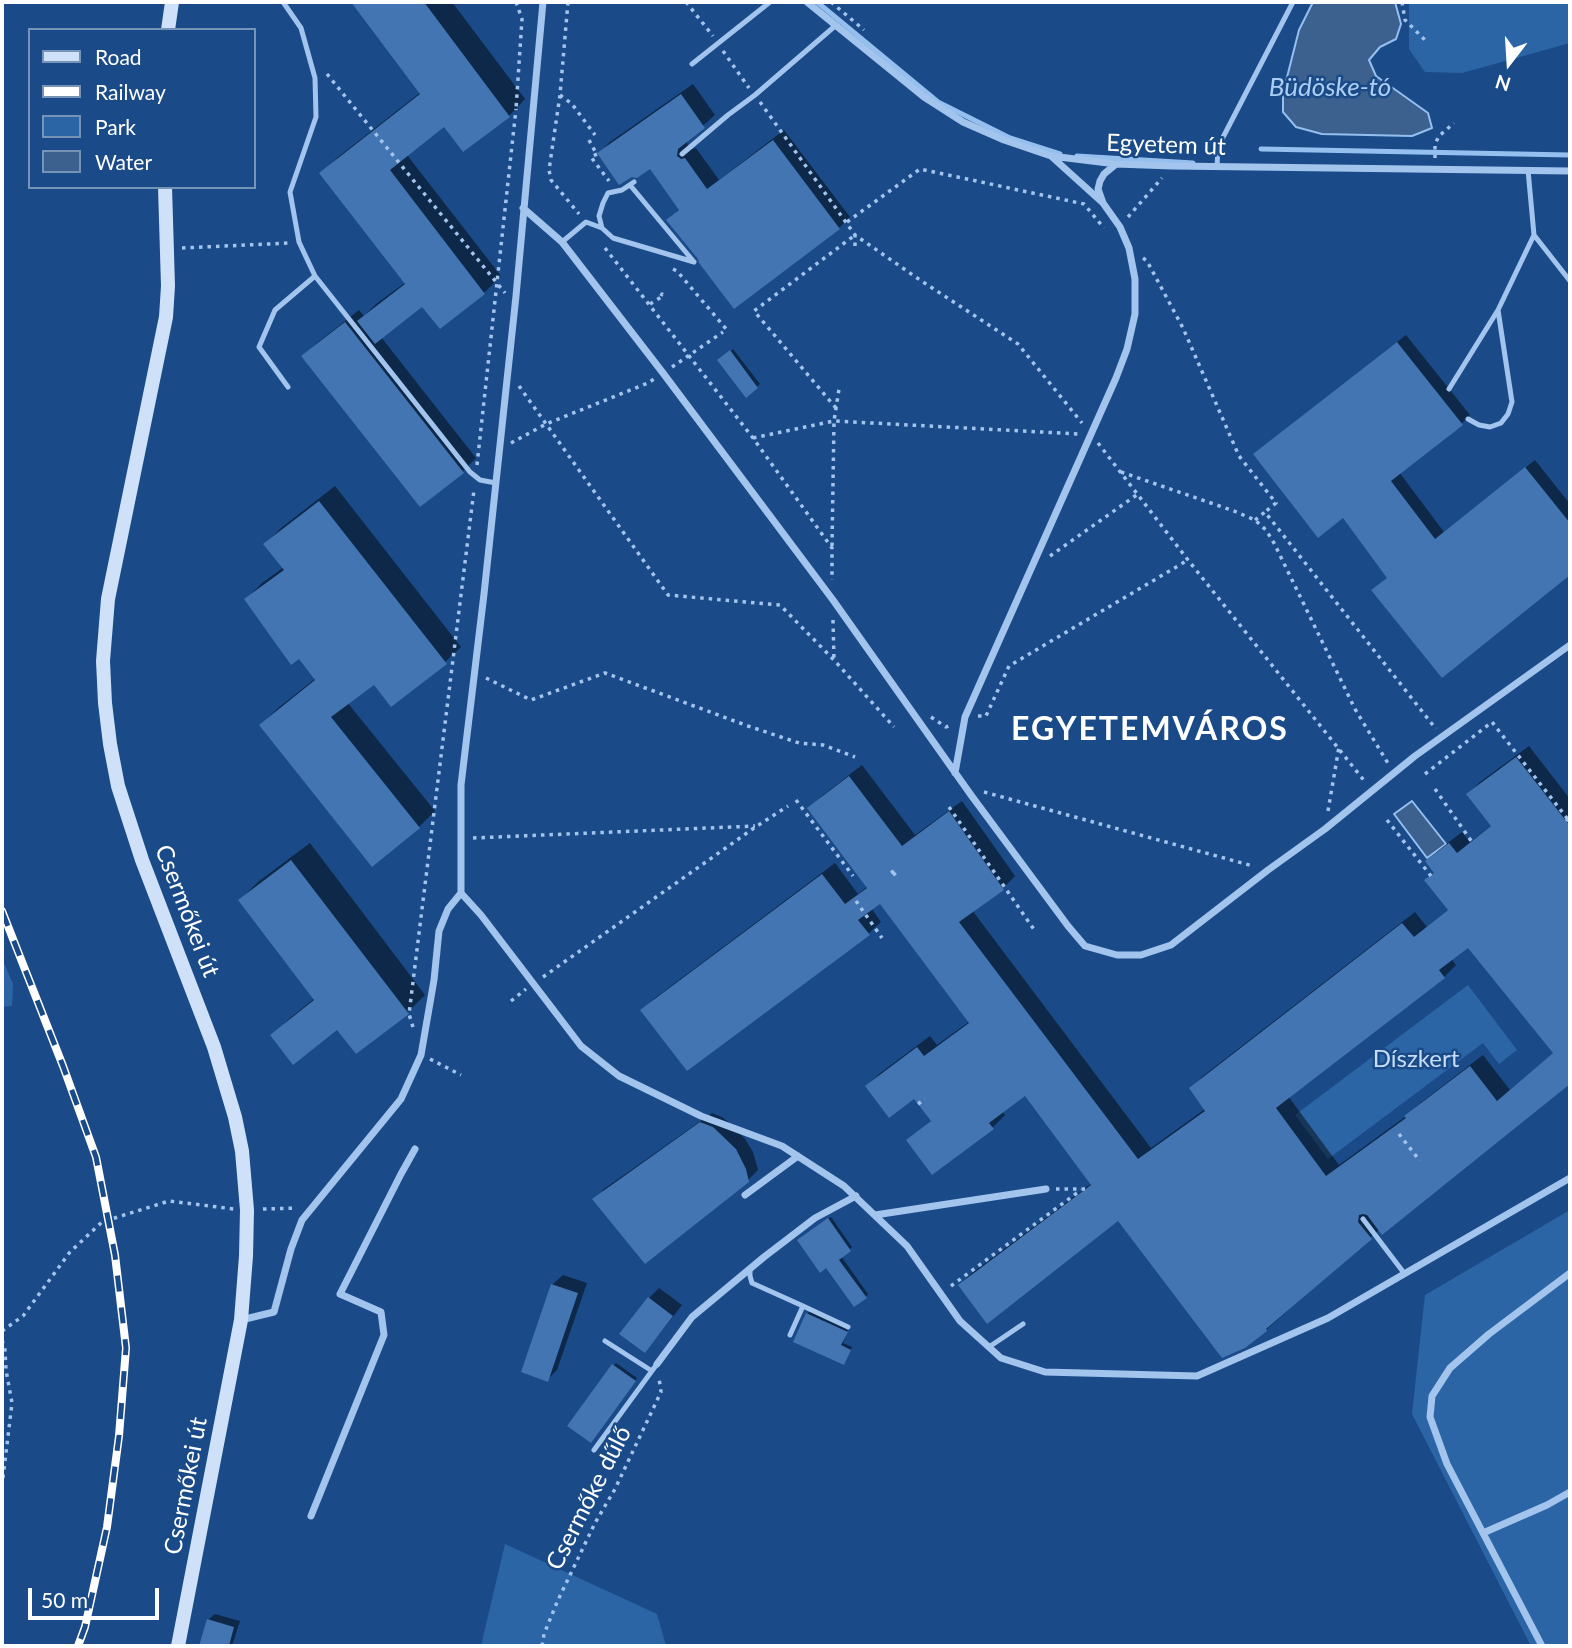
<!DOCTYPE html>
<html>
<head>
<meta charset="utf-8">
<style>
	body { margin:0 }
	#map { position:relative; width:1572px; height:1648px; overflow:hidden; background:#1a4b88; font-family:Lato,sans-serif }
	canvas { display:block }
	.frame { position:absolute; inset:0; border:4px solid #fff; pointer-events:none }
	.legend { position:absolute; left:28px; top:28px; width:228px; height:161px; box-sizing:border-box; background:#1a4b88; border:2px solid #7693b8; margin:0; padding:9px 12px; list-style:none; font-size:21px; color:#fff }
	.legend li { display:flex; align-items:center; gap:14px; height:35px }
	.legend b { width:35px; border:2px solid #7693b8 }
	.north { position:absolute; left:1474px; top:28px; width:70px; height:70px; -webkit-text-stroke:5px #1a4b88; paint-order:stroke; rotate:197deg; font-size:19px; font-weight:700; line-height:28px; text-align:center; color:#fff }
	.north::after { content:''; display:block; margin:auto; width:24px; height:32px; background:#fff; clip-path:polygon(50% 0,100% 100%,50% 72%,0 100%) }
	.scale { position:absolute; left:28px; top:1588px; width:131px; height:32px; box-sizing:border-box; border:4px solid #fff; border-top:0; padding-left:9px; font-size:21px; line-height:24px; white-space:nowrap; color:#fff; -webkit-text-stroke:5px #1a4b88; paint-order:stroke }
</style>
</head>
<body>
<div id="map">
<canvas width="1572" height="1648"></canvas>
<div class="frame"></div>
<ul class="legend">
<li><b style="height:9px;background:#cee1f9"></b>Road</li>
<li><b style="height:9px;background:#fff"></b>Railway</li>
<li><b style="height:19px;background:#2c65a6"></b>Park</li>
<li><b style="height:19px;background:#3d618e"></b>Water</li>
</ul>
<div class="north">N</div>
<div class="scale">50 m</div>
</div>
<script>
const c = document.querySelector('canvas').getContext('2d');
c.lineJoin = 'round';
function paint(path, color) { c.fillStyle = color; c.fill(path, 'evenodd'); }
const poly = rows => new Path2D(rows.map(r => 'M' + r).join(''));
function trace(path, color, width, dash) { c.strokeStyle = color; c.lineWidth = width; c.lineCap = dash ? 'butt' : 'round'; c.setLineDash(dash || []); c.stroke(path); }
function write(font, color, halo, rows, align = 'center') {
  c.font = font + ' Lato,sans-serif'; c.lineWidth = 5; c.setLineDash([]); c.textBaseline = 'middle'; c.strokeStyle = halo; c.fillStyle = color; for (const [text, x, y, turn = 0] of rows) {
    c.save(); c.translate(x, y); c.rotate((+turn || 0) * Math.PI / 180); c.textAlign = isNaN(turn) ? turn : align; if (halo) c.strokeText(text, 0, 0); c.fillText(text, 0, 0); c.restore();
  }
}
paint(poly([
	[1409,2,1570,2,1570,43,1462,73,1425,72,1409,49],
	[2,958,13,984,12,1006,2,1007],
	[1468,985,1517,1050,1499,1064,1483,1043,1328,1159,1295,1115],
	[1570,1210,1570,1646,1531,1646,1412,1414,1425,1295],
	[505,1544,657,1614,666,1646,481,1646]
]), '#2c65a6');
const water = poly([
	[1313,2,1395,2,1401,24,1396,39,1380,47,1369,60,1376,76,1428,113,1432,128,1412,136,1322,134,1296,127,1283,112,1283,93,1299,30,1313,2],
	[1412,801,1446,844,1427,858,1394,814,1412,801]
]);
paint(water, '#3d618e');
trace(water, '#94bfef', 2);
paint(poly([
	[354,2,452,2,525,99,509,116,445,124,407,155,501,276,484,293,440,326,423,304,381,337,476,458,463,471,304,357,317,343,359,310,364,316,376,304,406,282,322,173,338,157,421,92],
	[693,84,715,115,688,139,687,144,692,149,696,148,719,180,784,130,850,217,839,228,734,306,669,220,680,208,651,166,599,153,610,142],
	[1406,335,1470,415,1462,423,1399,472,1444,532,1535,460,1570,504,1570,573,1443,676,1389,577,1343,516,1264,446],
	[733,349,760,384,746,395,722,357],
	[335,486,461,647,445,662,374,683,347,702,435,811,419,827,373,864,261,725,277,709,316,678,299,657,246,599,262,583,284,567,265,544,281,528],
	[1529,746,1570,799,1570,1082,1382,1232,1380,1229,1266,1330,1118,1218,960,1285,972,1273,1092,1183,1025,1093,1002,1111,1005,1115,993,1127,933,1173,908,1140,932,1120,915,1097,867,1086,879,1074,930,1036,937,1045,970,1021,880,901,871,908,881,922,868,934,643,1010,655,998,835,863,858,894,868,886,809,808,822,796,862,765,915,835,962,801,1015,876,1003,888,972,910,1151,1148,1205,1109,1191,1088,1203,1076,1415,912,1427,927,1449,909,1435,872,1427,861,1440,849,1462,832,1470,842,1492,825,1468,794,1480,782],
	[1469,945,1555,1052,1510,1090,1483,1055,1419,1104,1409,1114,1339,1165,1288,1096,1444,977,1456,965,1451,958],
	[310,843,425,995,407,1013,337,1028,272,1036,290,1018,315,998,240,900,258,882],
	[712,1113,722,1117,733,1126,745,1139,753,1152,758,1170,748,1180,595,1199,604,1189],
	[831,1217,852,1247,841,1256,868,1294,866,1297,802,1237],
	[563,1275,587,1283,557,1370,547,1380,523,1371,553,1284],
	[659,1288,682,1305,654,1341,645,1351,622,1333,649,1298],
	[810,1311,848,1329,843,1343,852,1347,846,1360,807,1314],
	[616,1363,637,1378,594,1438,614,1365],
	[215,1614,240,1621,232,1646,201,1646,208,1620]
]), '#0007');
trace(poly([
	[817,2,938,102,1010,138,1060,154],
	[1261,149,1570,155],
	[1077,156,1193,163]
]), '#94bfef', 5);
paint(poly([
	[351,2,424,2,510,117,463,152,444,127,390,170,485,294,440,329,422,307,375,344,357,321,405,284,319,173,420,94],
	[681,94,705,128,678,149,677,156,681,159,685,158,707,189,773,140,840,229,734,309,699,263,698,259,666,220,679,210,650,169,637,178,632,177,619,185,597,153],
	[345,322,464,473,420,507,301,356],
	[1397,342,1463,425,1391,481,1435,539,1525,467,1570,523,1570,575,1442,678,1371,590,1387,578,1343,518,1318,538,1253,454],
	[730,350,758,388,746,398,717,360],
	[319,501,447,664,391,707,374,685,331,717,420,828,372,867,259,725,315,680,299,659,291,665,244,599,284,570,263,544],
	[1516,757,1570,826,1570,1084,1382,1235,1367,1215,1363,1214,1359,1215,1358,1222,1372,1239,1266,1329,1267,1331,1245,1348,1222,1358,1118,1221,987,1324,958,1285,1091,1185,1025,1096,989,1123,994,1129,932,1175,906,1140,931,1121,914,1099,889,1118,865,1086,917,1047,924,1056,969,1023,880,904,858,920,870,935,687,1071,640,1010,822,874,845,904,867,888,807,808,849,776,902,846,949,811,1004,890,959,922,1138,1159,1205,1111,1189,1088,1402,923,1414,937,1448,910,1424,880,1434,873,1425,861,1449,843,1457,853,1491,826,1466,794],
	[1468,948,1553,1053,1497,1101,1470,1066,1404,1116,1406,1118,1326,1176,1276,1108,1445,978,1439,970],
	[291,860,409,1014,356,1054,337,1030,293,1065,270,1035,314,1000,238,900],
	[700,1122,713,1127,736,1149,746,1169,749,1182,645,1264,592,1199],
	[828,1218,851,1251,839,1260,867,1298,854,1307,826,1268,820,1273,797,1240],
	[551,1284,578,1293,548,1382,521,1372],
	[648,1297,673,1316,645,1353,619,1334],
	[806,1313,848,1332,841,1345,851,1350,844,1365,793,1342],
	[612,1364,636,1381,591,1443,567,1426],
	[207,1619,234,1627,229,1646,199,1646]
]), '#4275b1');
trace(poly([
	[343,2,344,2],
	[516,2,522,19,516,109],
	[568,2,560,95,549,170,551,180,579,214],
	[686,2,713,36],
	[831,2,864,30],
	[1402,2,1405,20,1428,43],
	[723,51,749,88],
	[327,74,505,293],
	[560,95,572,104,595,135],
	[760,102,855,235,920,280,1018,344,1082,423],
	[589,140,596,153],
	[597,154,591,157,609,181],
	[1435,158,1435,144,1439,136,1454,123],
	[1128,217,1162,178],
	[847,222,920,169,1084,204,1104,228],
	[855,246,855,235],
	[182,248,290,243],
	[605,248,753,438,832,548,832,580],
	[1143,258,1147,261,1183,328,1239,456,1276,503,1265,512],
	[673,269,677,271,727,330],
	[650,304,663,296,662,294,661,296],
	[672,367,723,332],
	[519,386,668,595,780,605,834,660,894,727],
	[836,408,754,311,855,235],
	[753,438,834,421,1079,434],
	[511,443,546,424,648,383,654,379],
	[1098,443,1188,560,1366,783],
	[477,465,516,109],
	[1121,472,1234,511,1255,520,1266,530,1274,543,1355,709,1389,765],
	[1255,520,1265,512,1436,729],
	[832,546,834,421,839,389],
	[1050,556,1138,494],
	[833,620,834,660],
	[486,678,531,700,605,673,748,726,799,743,823,745,855,757],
	[978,716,986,716,1009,666,1188,560],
	[931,717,946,727,951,725],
	[1425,774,1492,722,1570,822],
	[1435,789,1472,842],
	[984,792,1253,866],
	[796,800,853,876],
	[949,807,1035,931],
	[1328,811,1339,747],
	[1387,820,1431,876],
	[473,838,755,826],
	[891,873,895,870],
	[893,875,897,872],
	[856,901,882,938],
	[543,977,754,828,788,806],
	[511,1001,526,989],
	[413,1027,409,1014,474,490],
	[430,1059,461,1075],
	[918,1104,925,1099],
	[1399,1134,1420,1161],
	[1056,1189,1085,1189],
	[263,1209,297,1208],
	[951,1286,1081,1190],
	[2,1331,23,1316,70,1252,102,1222,169,1201,234,1209],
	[2,1340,5,1350,6,1370,12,1403,2,1486],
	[542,1646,544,1634,558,1600,595,1523,615,1489,661,1392,659,1378]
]), '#a2c4ed', 3.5, [3.5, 5]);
trace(poly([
	[283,2,301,28,315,78,316,117,290,192,299,242,315,276,275,310,259,347,288,387],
	[692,64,770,2],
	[682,154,728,115,755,95,835,26],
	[1217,167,1218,147,1293,2],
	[630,185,694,262],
	[602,228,599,216,603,203,608,193,622,190,634,182],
	[1534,235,1570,281],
	[562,242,586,222,602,228,613,238,694,262],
	[315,276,470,472,480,480,496,483],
	[1449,389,1498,310],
	[1468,419,1479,425,1490,427,1501,423,1508,414,1512,402,1498,310,1534,235,1528,170],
	[1363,1219,1404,1273],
	[750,1269,750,1276,752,1283,803,1306],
	[790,1335,803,1306,848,1327],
	[605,1341,652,1371],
	[989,1347,1023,1324],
	[594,1450,657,1364]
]), '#a2c4ed', 5);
trace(poly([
	[807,2,924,97,963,122,1004,140,1051,156,1116,164,1172,166,1570,171],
	[1103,203,1098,189,1100,181,1104,174,1116,164],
	[523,208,562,242,663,373,833,600,971,795,1068,926,1085,946,1117,955,1141,955,1171,945,1268,870,1325,829,1415,756,1570,645],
	[955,773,965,717,1116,378,1127,349,1135,314,1135,279,1129,248,1120,227,1103,203,1051,156],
	[461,893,481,915,581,1046,619,1076,701,1116,782,1146,844,1186,907,1246,960,1321,1001,1358,1045,1372,1197,1376,1328,1318,1570,1178],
	[745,1195,798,1156],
	[875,1215,1046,1189],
	[241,1320,274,1312,291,1249,302,1220,401,1099,421,1055,434,980,439,931,448,909,461,893,461,785,484,594,516,296,543,2],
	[657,1364,692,1317,764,1257,815,1218,856,1196],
	[311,1516,384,1335,381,1312,340,1294,401,1174,415,1149],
	[1483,1533,1547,1505,1570,1492],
	[1542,1646,1447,1464,1430,1417,1432,1396,1450,1368,1489,1334,1570,1273]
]), '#a2c4ed', 7);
trace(poly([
	[168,30,172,2],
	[165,187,168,286,166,317,108,599,103,661,105,703,110,744,118,786,142,860,214,1047,235,1117,242,1151,247,1210,246,1256,241,1320,178,1646]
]), '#cee1f9', 14);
const rail = poly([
	[2,911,63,1066,96,1157,115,1255,126,1348,119,1436,107,1527,85,1627,78,1646]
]);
trace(rail, '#fff', 8);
trace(rail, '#1a4b88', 5, [16]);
trace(poly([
	[1566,821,1570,817]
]), '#a2c4ed', 3.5, [3.5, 5]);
write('24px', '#fff', '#1a4b88', [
	["Egyetem út",1166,145,2],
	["Csermőkei út",187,911,69],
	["Csermőkei út",186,1486,-79],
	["Csermőke dűlő",589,1498,-63]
]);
write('24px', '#c7def9', '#1a4b88', [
	["Díszkert",1416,1059]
]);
write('italic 26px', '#adcef4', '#1a4b88', [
	["Büdöske-tó",1330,88]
]);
c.letterSpacing = '2px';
write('bold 32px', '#fff', '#1a4b88', [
	["EGYETEMVÁROS",1150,730]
]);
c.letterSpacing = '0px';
</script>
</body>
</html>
